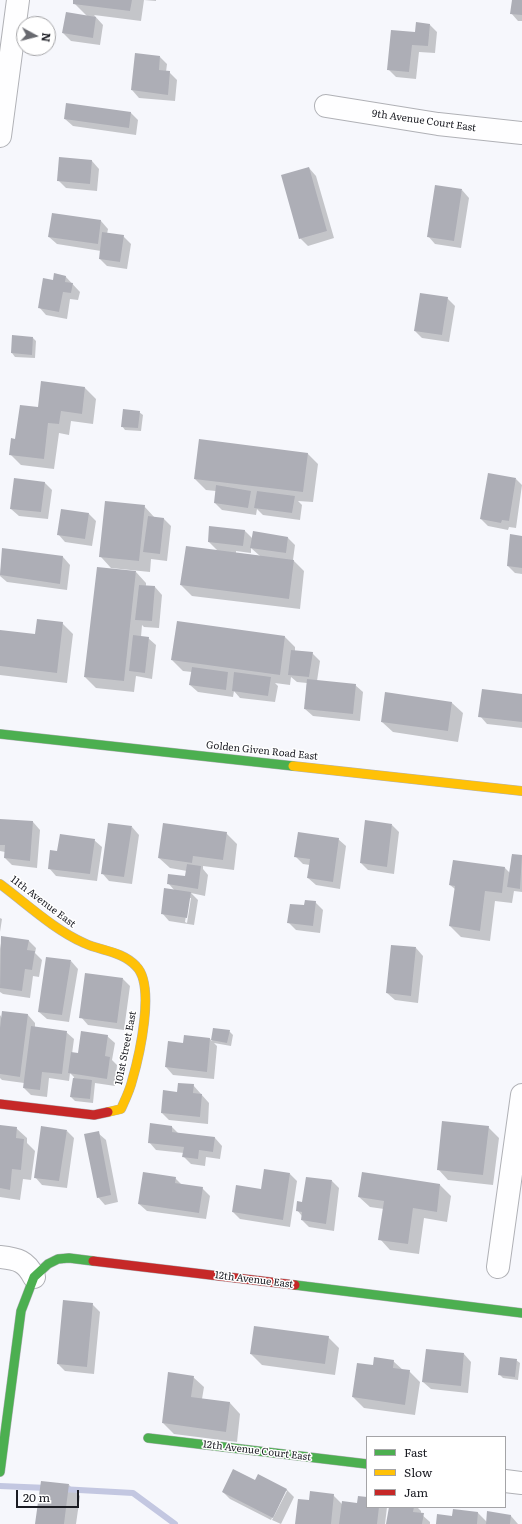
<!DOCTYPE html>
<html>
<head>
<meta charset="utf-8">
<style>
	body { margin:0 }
	#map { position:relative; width:522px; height:1524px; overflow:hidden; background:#f6f7fc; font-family:Literata,serif }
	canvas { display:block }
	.legend { position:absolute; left:366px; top:1436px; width:140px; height:72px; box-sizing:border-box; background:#fff; border:1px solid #a4a4a7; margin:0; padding:5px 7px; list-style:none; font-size:12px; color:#1b1c23 }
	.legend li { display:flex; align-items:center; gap:8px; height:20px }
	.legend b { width:20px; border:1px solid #a4a4a7 }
	.north { position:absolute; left:16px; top:16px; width:40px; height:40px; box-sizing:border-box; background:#fff; border:1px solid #a4a4a7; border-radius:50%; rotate:97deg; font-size:11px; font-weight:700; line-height:16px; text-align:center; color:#1b1c23 }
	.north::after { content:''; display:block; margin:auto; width:14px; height:18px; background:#68696f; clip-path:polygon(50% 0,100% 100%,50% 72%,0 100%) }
	.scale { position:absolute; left:16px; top:1490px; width:63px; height:18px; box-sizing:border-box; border:2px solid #1b1c23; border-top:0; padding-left:5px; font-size:12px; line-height:14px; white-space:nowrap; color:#1b1c23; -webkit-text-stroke:3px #fff; paint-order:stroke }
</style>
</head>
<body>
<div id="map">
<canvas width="522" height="1524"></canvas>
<ul class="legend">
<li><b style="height:5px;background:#4caf50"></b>Fast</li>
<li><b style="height:5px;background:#ffc107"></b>Slow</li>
<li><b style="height:5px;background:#c62828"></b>Jam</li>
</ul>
<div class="north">N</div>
<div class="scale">20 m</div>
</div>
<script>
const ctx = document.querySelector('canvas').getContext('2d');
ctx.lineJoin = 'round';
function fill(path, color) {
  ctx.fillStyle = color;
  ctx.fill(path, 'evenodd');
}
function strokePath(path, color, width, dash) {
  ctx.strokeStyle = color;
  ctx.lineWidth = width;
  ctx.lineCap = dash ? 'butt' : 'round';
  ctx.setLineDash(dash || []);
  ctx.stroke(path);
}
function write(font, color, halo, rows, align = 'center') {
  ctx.font = font + ' Literata,serif';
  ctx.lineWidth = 3;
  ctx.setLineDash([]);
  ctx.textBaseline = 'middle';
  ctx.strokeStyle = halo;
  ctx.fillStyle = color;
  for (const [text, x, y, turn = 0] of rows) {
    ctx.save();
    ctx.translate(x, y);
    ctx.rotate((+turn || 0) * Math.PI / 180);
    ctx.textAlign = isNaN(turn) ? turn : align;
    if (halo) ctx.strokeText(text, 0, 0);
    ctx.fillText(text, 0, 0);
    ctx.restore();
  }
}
fill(new Path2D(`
	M75 0H144L141 21 94 15 103 25 100 45 71 41 63 33 87 16 74 3Z
	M144 0H156V1Z
	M513 0H522V21H518L511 13Z
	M430 25 437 32 435 53 419 52 416 79 396 77 388 69 416 33Z
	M160 57 167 64 166 72H169L177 80 175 101 139 98 132 90Z
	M131 113 138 120 136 135 73 126 65 119Z
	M60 158 92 161 99 169 97 191 66 188 58 180Z
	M309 168 316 176 334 238 308 246 300 238Z
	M462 190 469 198 461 248 435 244 428 236Z
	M101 221 108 229 107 234 123 236 131 244 127 269 107 266 100 259 101 251 57 244 49 237Z
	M65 276 80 292 78 300 70 299 67 319 46 315 39 307 54 281Z
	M447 298 455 306 449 342 422 338 415 331Z
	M33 338 36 341 35 358 15 357 12 353Z
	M85 388 96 399 93 424 71 421 69 435 59 433 54 469 21 465 10 454 16 440 39 408Z
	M139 412 143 415 141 431 125 430 122 426Z
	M307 453 318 464 313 502 298 501 302 505 300 520 263 515 257 509 256 515 222 510 215 503 216 491 206 490 195 479Z
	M516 479 522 485 516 528 509 527 508 530 488 526 481 519Z
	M44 482 52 490 48 519 19 516 11 509Z
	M144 506 155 518 164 519 171 526 167 561 151 559 150 572 111 568 101 557Z
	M89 514 96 521 92 546 65 542 58 534Z
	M210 527 245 531 253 539 288 538 295 545 293 560 304 571 300 609 192 596 181 585 218 551 209 542ZM251 548 260 556 236 553V551L251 553Z
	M522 537V574L515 573 508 566Z
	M3 549 63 557 70 565 67 590 7 582 0 576Z
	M136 572 146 583V586L155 587 162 595 159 628 144 627 142 625 141 637 148 638 156 645 152 679 136 676 134 692 96 688 85 677Z
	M62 623 73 634 67 683 0 675V631L36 635Z
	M284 636 295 647V651L312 653 320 661 317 681 355 685 363 692 360 721 313 716 305 709 307 683 297 682 291 677 290 685 275 683 278 686 275 702 240 698 234 691 233 697 198 692 190 685 192 672 183 671 172 660Z
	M522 695V728L487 724 480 716Z
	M452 703 463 713 458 742 393 732 382 722Z
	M0 820 33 822 40 830 37 868 12 865 5 858V852L0 851Z
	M392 825 399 832 394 874 368 870 361 863Z
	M132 827 139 835 132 884 109 881 102 873Z
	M226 833 237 844 234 870 203 866V869L208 875 205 896 191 893 198 900 194 925 169 921 162 913 175 891 168 883 186 877 187 871 170 868 159 858ZM189 898H191L187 923 185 922Z
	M338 839 346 846 340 889 316 885 308 878 310 865 303 864 295 856Z
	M94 840 102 847 97 881 56 876 49 868Z
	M512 855 522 856V892L514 891 512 903 495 901 490 941 461 937 450 926 455 889 450 885 505 868 510 873Z
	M315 902 323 910 320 933 296 930 288 922 305 907Z
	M0 918 2 919 0 932Z
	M2 937 29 941 36 948 35 953 42 960 39 977 33 976 30 998 3 994 0 992V949Z
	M416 948 423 956 418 1003 395 1000 387 993Z
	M71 961 78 969 69 1022 47 1019 39 1012Z
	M123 979 130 986 124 1030 88 1025 81 1017Z
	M0 1015 2 1018 28 1015 35 1023V1028L66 1032 74 1039 72 1054 79 1055 107 1036 115 1043 112 1060 117 1065 115 1086 95 1083 93 1103 75 1101 71 1097 74 1077 70 1073 69 1081 49 1078 47 1097 31 1095 24 1088V1083L2 1080 0 1078Z
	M214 1029 229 1031 233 1035 231 1046 214 1043 217 1046 214 1079 173 1075 166 1067 169 1042 184 1044 185 1036 210 1039 212 1041Z
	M193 1085 209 1103 208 1124 169 1120 162 1113 178 1093Z
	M0 1126 16 1128 27 1138V1143L35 1151 31 1180 23 1179 20 1200 0 1197Z
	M172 1127 179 1134 215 1138 222 1146 220 1159 206 1157 205 1166 191 1164 183 1156 184 1153 156 1150 149 1142Z
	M488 1127 499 1138 493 1185 448 1180 438 1169Z
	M67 1131 74 1138 67 1188 42 1185 35 1177Z
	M98 1133 106 1140 118 1202 105 1205 98 1197Z
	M290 1174 297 1181 290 1227 240 1219 233 1212 262 1190Z
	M363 1174 440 1185 451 1196 447 1222 424 1218 419 1254 390 1250 380 1239 384 1209 370 1207 359 1197Z
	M175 1178 183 1186 202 1188 210 1196 206 1219 147 1211 139 1204Z
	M332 1181 339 1188 334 1231 309 1227 302 1220V1216L297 1210 303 1203Z
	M92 1304 100 1312 94 1374 65 1371 58 1364Z
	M328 1337 339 1348 335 1375 262 1365 251 1354Z
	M464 1354 471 1362 468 1393 431 1389 423 1382Z
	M516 1360 520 1363 518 1380 503 1378 499 1374Z
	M393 1361 403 1370 409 1371 420 1382 415 1415 364 1408 353 1397 374 1366Z
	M193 1377 204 1387 202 1399 230 1403 240 1414 237 1442 174 1434 163 1423Z
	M259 1476 287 1490 294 1497 281 1524 272 1520 287 1491H285L271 1520 230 1499 223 1492 256 1482Z
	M69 1485 80 1496 76 1524H37Z
	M333 1495 342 1504H358L367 1498V1507H387L385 1524H296L310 1501Z
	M390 1507H417L421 1511V1514L430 1522V1524H387Z
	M454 1510 478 1513 487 1522 488 1512 511 1516 518 1524H437L452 1517Z`), '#0003');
strokePath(new Path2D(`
	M0 1486 48 1488
	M61 1489 133 1493 175 1524`), '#c3c7e1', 6);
fill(new Path2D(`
	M73 0H132L130 11 73 4Z
	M512 0H522V15L510 14Z
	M66 12 96 17 93 38 62 33Z
	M416 22 430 24 428 46 412 45 409 72 387 70 391 30 415 32Z
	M135 53 160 56 159 70 170 71 168 95 131 90Z
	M66 103 131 112 129 128 64 119Z
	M59 157 92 160 90 184 57 181Z
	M309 167 327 231 299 239 281 175Z
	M435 185 462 189 454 241 427 237Z
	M52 213 101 220 98 244 48 237Z
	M102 232 124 235 120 262 99 259Z
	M54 273 66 276 65 282 73 283 71 293 63 292 59 312 38 308 43 278 53 280Z
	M420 293 448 297 442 335 414 331Z
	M12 335 33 337 32 355 11 353Z
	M41 381 85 387 82 414 61 411 59 424 48 423 44 459 9 455 11 438 15 439 20 405 38 407Z
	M123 409 140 411 138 428 121 427Z
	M199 439 308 453 303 492 194 479Z
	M488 473 516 478 509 521 502 520 501 523 480 519Z
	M14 478 45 482 41 512 10 509Z
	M216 485 251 491 248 508 214 503Z
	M257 491 295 496 292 513 254 508Z
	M105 501 145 505 139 561 99 557Z
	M61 509 89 513 85 539 57 535Z
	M148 516 164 518 160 554 143 552Z
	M209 526 245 530 243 546 208 542Z
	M253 531 288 537 286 553 250 548Z
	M510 534 522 536V568L507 566Z
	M186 546 294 560 289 599 180 585Z
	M2 548 63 556 60 584 0 575Z
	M97 567 136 571 124 681 84 677Z
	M139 585 155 586 152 621 135 620Z
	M37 619 63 622 57 673 0 666V630L35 634Z
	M177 621 285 636 280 675 171 660Z
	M133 635 149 637 145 673 129 671Z
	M291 650 313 652 309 677 288 675Z
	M192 667 228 672 226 690 189 685Z
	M234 672 271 677 268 696 232 691Z
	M307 679 356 684 353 714 304 709Z
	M482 689 522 694V722L478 717Z
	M385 692 452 702 448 731 381 722Z
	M0 819 33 821 30 861 4 858 5 845H0Z
	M365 820 392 824 387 867 360 863Z
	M108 823 132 826 124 877 101 874Z
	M163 823 227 832 223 860 193 856 192 863 158 858Z
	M298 832 339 838 333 882 307 878 310 859 294 857Z
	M60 834 95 839 90 874 48 869 50 850 57 851Z
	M512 854 522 855 520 889 507 887Z
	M453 860 505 867 502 893 485 891 480 931 449 926 455 886 449 885Z
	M187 864 201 866 198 889 167 884 168 874 185 876Z
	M164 888 191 892 187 918 161 914Z
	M305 900 316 901 313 926 287 923 290 904 304 905Z
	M1 936 29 940 27 950 35 951 32 970 25 969 22 991 0 988Z
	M391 945 416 947 411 996 386 993Z
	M46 957 71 960 62 1015 38 1012Z
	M85 973 123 978 117 1023 79 1018Z
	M2 1011 28 1014 20 1077 0 1074V1028Z
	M31 1026 67 1031 62 1074 42 1072 40 1090 23 1088Z
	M213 1028 230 1030 227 1043 211 1040Z
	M81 1031 108 1035 105 1056 110 1057 107 1079 68 1073 71 1052 78 1053Z
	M184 1035 210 1038 207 1072 165 1067 168 1041 183 1043Z
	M73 1078 92 1080 90 1099 70 1097Z
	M178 1083 194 1084 193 1093 202 1094 200 1117 161 1113 163 1090 177 1092Z
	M442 1121 489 1126 483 1175 437 1170Z
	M150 1123 172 1126V1132L215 1137 213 1152 199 1150 198 1159 182 1157 184 1147 148 1143Z
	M0 1125 17 1127 16 1138 24 1139 21 1170 12 1169 10 1190 0 1188Z
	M41 1126 67 1130 59 1181 34 1178Z
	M99 1131 111 1195 97 1198 84 1134Z
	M264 1169 290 1173 283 1220 232 1212 236 1185 261 1189Z
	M143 1172 176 1177 175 1183 203 1187 199 1213 138 1204Z
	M362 1172 440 1184 437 1212 413 1208 408 1244 378 1240 384 1201 358 1197Z
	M306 1177 332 1180 326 1224 301 1220 302 1212 296 1211 297 1201 302 1202Z
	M63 1300 93 1303 87 1367 57 1364Z
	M254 1326 329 1336 325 1364 250 1354Z
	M426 1349 464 1353 461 1386 422 1382Z
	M374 1357 394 1360 393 1368 410 1370 405 1405 352 1397 357 1363 373 1365Z
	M500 1357 517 1359 515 1377 498 1375Z
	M168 1372 194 1376 191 1397 230 1402 226 1432 162 1423Z
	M233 1469 255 1480 258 1474 287 1489 273 1518 222 1492Z
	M41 1481 69 1484 64 1524H35Z
	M310 1491 334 1494 331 1524H295L298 1499 309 1500Z
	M358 1496 367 1497V1507H379L377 1524H339L342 1501 357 1503Z
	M389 1507H414L413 1512 424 1513 422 1524H386Z
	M453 1509 478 1512 477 1524H436L437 1514 452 1516Z
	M487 1511 511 1515 510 1524H486Z`), '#adaeb6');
const street = new Path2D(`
	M326 106 438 124 522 133
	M0 136 18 0
	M0 1257C18 1259 26 1261 34 1277
	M498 1267 522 1095
	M505 1481 522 1483`);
const fast = new Path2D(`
	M0 734 293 766
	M295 1285 522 1313
	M148 1438 367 1464
	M0 1472 21 1311 34 1277 48 1264 58 1259 69 1258 93 1261`);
const slow = new Path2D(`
	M293 766 522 791
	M0 884C27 904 53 929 84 943 101 951 122 951 136 966 156 985 139 1057 132 1081 130 1090 125 1100 121 1109L108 1112`);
const jam = new Path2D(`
	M0 1104 94 1115 108 1112
	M93 1261 295 1285`);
strokePath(street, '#b0b1b6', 24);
strokePath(fast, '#b0b1b6', 10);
strokePath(slow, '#b0b1b6', 10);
strokePath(jam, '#b0b1b6', 10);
strokePath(street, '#fefeff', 22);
strokePath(fast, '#4caf50', 9);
strokePath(slow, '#ffc107', 9);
strokePath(jam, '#c62828', 9);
write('10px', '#1b1c23', '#fff', [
	["9th Avenue Court East",424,121,8],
	["Golden Given Road East",262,751,6],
	["11th Avenue East",43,902,37],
	["101st Street East",126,1048,-79],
	["12th Avenue East",254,1280,7],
	["12th Avenue Court East",257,1451,7]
]);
</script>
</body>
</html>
